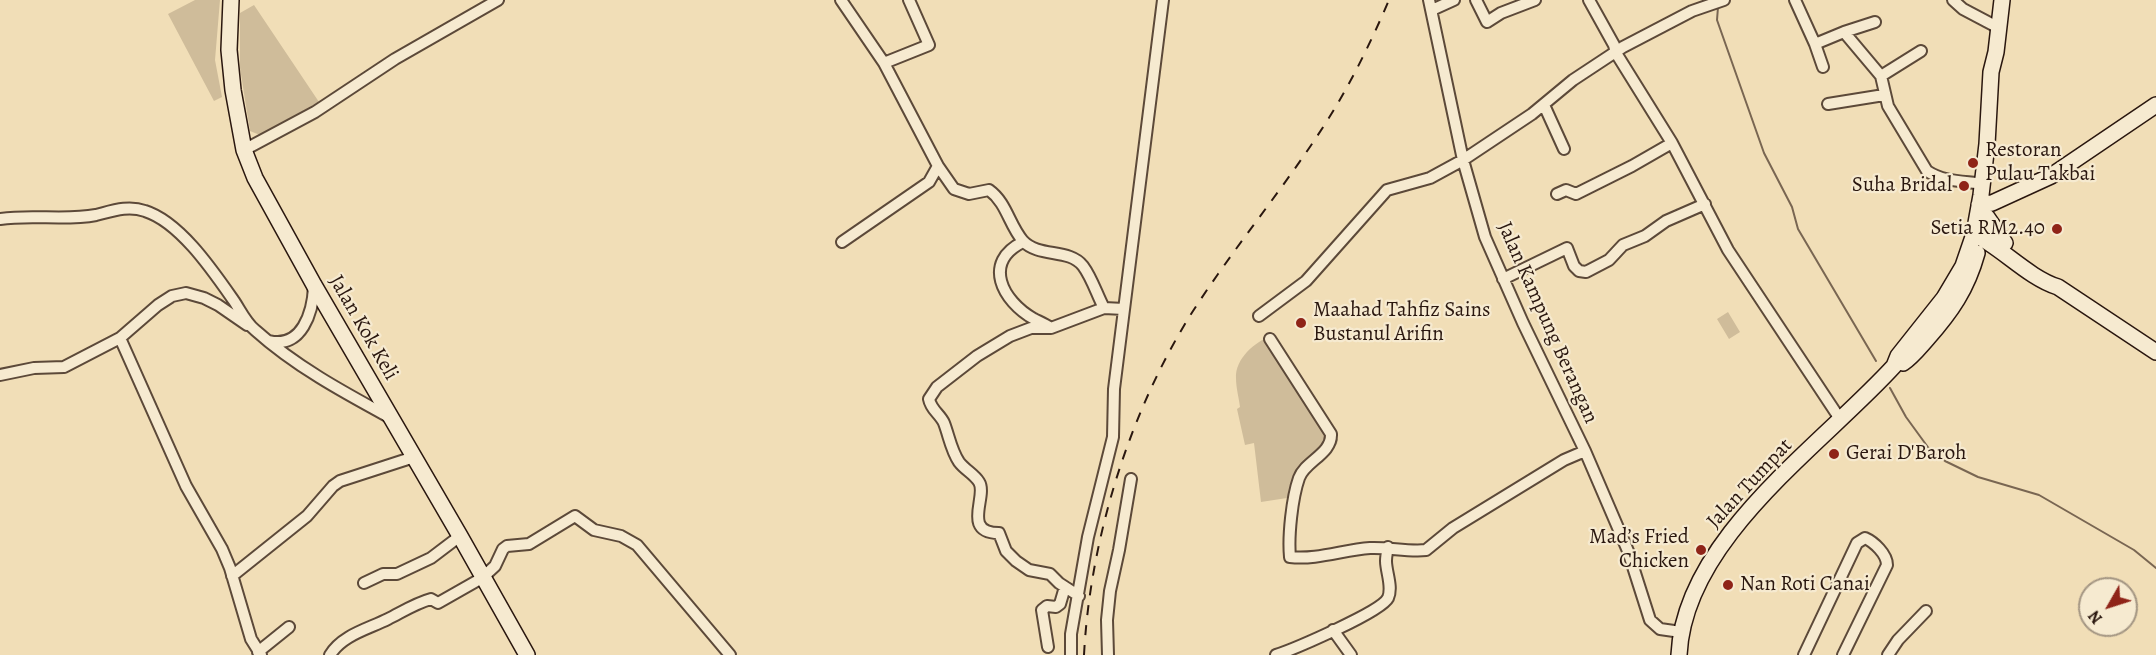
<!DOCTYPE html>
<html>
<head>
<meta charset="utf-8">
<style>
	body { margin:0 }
	#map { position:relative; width:2156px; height:655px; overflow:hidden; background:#f1deb7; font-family:Alegreya,serif }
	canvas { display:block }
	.north { position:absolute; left:2078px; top:577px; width:60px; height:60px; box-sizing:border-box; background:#f6ead0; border:2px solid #a49683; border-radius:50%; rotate:231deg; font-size:16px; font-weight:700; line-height:24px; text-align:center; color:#2a170f }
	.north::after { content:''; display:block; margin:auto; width:21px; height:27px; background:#8f2418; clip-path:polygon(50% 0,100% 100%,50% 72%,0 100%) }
</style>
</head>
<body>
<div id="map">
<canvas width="2156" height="655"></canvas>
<div class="north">N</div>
</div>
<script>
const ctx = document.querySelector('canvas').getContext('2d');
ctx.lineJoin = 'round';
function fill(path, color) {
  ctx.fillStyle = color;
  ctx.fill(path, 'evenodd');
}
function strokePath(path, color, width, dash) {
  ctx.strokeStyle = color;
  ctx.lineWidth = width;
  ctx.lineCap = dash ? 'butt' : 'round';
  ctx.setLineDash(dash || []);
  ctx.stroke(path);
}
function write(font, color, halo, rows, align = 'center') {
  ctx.font = font + ' Alegreya,serif';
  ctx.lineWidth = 4.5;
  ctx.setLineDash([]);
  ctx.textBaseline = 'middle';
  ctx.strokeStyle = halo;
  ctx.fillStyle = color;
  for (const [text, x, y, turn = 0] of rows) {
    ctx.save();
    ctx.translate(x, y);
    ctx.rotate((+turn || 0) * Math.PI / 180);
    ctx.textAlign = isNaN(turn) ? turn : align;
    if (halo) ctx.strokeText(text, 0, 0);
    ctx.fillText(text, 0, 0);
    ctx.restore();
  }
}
fill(new Path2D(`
	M195 0H220L215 60 222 97 214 101 168 14Z
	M254 5 319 102 260 135 250 131 240 68V13Z
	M1728 312 1740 332 1729 339 1717 319Z
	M1272 336 1338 440 1337 444 1302 477 1300 496 1261 502 1254 443 1245 445 1237 409 1240 407C1239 398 1236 388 1236 378 1235 359 1255 341 1272 336Z`), '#cfbc9a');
strokePath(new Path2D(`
	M1718 7 1717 20 1764 153 1792 207 1798 229 1876 361
	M1890 388 1906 417 1930 450 1945 461 1978 477 2039 495 2134 550 2156 568`), '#796652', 2);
const street = new Path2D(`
	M841 0 884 63 938 166 954 189 969 194 989 190C1007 203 1009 225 1023 241 1039 258 1069 248 1083 266 1092 278 1097 295 1104 308
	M1429 0 1463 160 1485 237 1523 323 1585 451 1628 551 1650 620 1660 629 1681 632
	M1476 0 1487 22 1501 13 1535 0
	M1589 0 1614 45 1616 53 1672 143 1728 250 1840 419
	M1795 0 1815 44 1823 67
	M1953 0 1963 9 1999 28
	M1432 10 1454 0
	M1844 32 1875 22
	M1815 44 1844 32 1881 76 1888 106 1927 171C1942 181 1959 181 1977 183
	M884 63 929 45 909 0
	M1881 76 1921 51
	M1828 104 1884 95
	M1544 105 1564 149
	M244 150 315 112 395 59 498 0
	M1557 194 1566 190 1576 194 1632 166 1672 143
	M0 219C32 214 64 221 96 215 112 211 128 205 145 211 180 222 213 271 234 301 240 310 246 323 255 330 295 366 343 392 389 417
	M842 242 929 182 938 166
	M1023 242C982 262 1002 301 1034 319 1040 322 1045 324 1051 328
	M1503 279 1567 248 1574 266 1579 271 1586 272 1609 260 1623 245 1645 236 1666 221 1705 204
	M1259 316 1306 281 1387 190 1430 178 1463 160 1532 114 1573 80 1623 47 1692 11 1724 0
	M120 338 186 486 222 549 230 568 251 639 261 655
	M1270 339 1331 434C1332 454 1305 461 1299 478 1292 498 1288 536 1290 557 1317 560 1343 550 1370 548 1388 547 1408 552 1426 550L1453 528 1564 460 1585 451
	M269 341C302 349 313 312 314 286
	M0 375 34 368 64 367 120 338 158 305 172 296 186 293 204 298 218 305 247 325
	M232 576 307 516 333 486 340 481 414 457
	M364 583 383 574H397L431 558 460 536
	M1079 596 1059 583 1050 574 1029 570 1016 561 1006 551 999 533C961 533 988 496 979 482 974 474 965 470 959 462 951 450 949 436 944 423 940 414 931 410 929 399L937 387 977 356 1010 336 1031 328H1051L1104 308 1124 309
	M1333 630 1351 655
	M1048 647 1042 610 1047 606 1056 607 1060 604 1065 587
	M258 652 289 627
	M330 655C342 635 368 629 388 619 402 612 416 603 431 599L438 603 482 578 495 566 503 549 507 546 529 544 575 516 594 530 621 536 637 545 730 655
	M1071 655V634L1088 537 1113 437 1114 389 1163 0
	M1108 655 1107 620 1110 591 1119 550 1131 479
	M1276 655C1294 649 1381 612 1388 598 1393 587 1386 572 1386 561 1386 556 1387 552 1388 547
	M1804 655 1857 543 1865 538C1874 542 1887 554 1887 565L1843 655
	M1888 655 1898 640 1926 611`);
const secondary = new Path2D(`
	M231 0 229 50 233 90 244 150 255 178 314 285 460 536 527 655
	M1979 205 1992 203 2051 176 2156 105
	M1987 217 2005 243
	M1974 234C2002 248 2029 278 2058 287L2156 352
	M1903 363C1912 357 1919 348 1927 339 1951 312 1967 289 1977 253
	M1679 655C1684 539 1821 446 1894 366L1898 356 1944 298 1963 266 1974 234 1981 195 1987 144 1991 72 1996 52 2002 0`);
strokePath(street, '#5c4939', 14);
strokePath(secondary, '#2a170f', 18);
strokePath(street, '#f6ead0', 10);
strokePath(secondary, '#f6ead0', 15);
strokePath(new Path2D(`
	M1084 655C1090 538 1130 410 1193 311 1235 246 1285 187 1327 121 1351 83 1371 42 1389 0`), '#2a170f', 2, [10, 10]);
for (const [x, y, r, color] of [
	[1973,163,6,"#8f2418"],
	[1964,186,6,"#8f2418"],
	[2057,229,6,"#8f2418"],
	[1301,323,6,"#8f2418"],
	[1834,454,6,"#8f2418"],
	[1701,550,6,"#8f2418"],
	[1728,585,6,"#8f2418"]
]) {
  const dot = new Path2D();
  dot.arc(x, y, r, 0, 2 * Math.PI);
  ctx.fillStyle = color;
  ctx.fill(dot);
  strokePath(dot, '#f6ead0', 2);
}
write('21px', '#2a170f', '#f6ead0', [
	["Restoran",1985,151],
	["Pulau Takbai",1985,175],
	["Suha Bridal",1952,186,"right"],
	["Setia RM2.40",2045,229,"right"],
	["Maahad Tahfiz Sains",1313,311],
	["Bustanul Arifin",1313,335],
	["Gerai D'Baroh",1846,454],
	["Mad’s Fried",1689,538,"right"],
	["Chicken",1689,562,"right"],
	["Nan Roti Canai",1740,585]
], 'left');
write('21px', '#2a170f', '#f6ead0', [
	["Jalan Kampung Berangan",1547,323,66],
	["Jalan Kok Keli",363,328,60],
	["Jalan Tumpat",1750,484,-47]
]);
</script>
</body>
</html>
